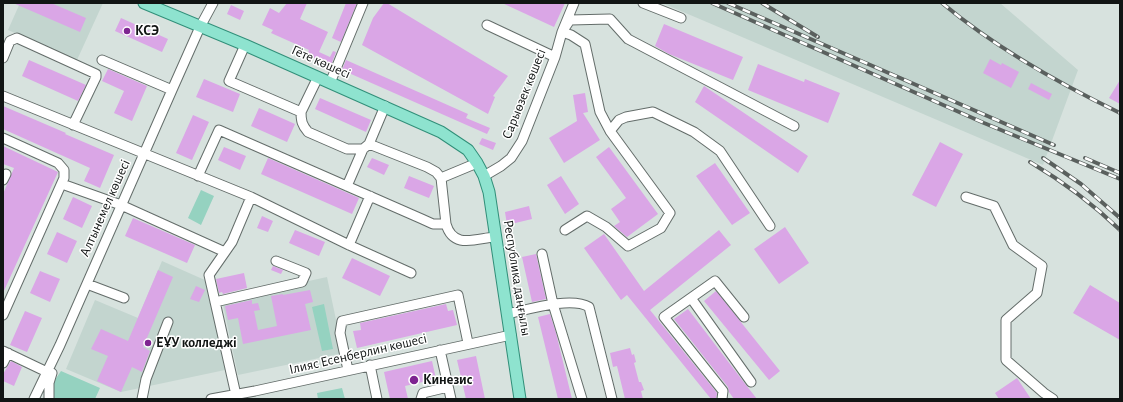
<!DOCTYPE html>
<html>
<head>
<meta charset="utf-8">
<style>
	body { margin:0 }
	#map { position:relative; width:1123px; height:402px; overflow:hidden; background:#d7e2de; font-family:"Alegreya Sans",sans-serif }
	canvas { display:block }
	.frame { position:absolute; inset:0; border:4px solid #111514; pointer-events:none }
</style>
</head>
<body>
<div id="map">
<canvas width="1123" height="402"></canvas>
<div class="frame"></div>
</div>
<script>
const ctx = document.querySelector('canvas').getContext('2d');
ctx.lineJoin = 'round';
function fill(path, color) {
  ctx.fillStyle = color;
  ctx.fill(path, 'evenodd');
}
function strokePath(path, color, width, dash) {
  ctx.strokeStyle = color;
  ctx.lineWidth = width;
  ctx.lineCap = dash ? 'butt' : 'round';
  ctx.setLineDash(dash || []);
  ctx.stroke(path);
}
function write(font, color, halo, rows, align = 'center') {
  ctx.font = font + ' "Alegreya Sans",sans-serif';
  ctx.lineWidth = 3;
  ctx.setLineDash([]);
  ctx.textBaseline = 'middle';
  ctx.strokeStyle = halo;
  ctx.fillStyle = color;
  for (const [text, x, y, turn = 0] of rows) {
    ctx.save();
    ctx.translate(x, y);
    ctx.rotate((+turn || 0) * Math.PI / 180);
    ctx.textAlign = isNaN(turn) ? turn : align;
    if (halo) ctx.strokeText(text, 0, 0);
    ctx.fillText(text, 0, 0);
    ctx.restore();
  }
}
fill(new Path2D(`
	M20 3H103L77 60 8 30Z
	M662 3H1000L1078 70 1043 165Z
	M162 261 207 281 225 370 121 392 66 369 95 300 138 318Z
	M327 277 343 353 238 375 222 300Z`), '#c3d5cf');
fill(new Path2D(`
	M201 190 214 196 201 225 188 218Z
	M324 304 333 349 322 351 312 307Z
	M61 371 100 388 95 399H53L50 387Z
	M342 388 345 399H318L317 393Z`), '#95d2c0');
fill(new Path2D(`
	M13 3H51L86 18 80 32Z
	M287 3H307L300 19 328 32 319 52 330 57 333 51 336 52 331 65 307 55 309 50 271 33 273 30 262 25 270 8 279 13Z
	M346 3H357L341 42 332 38Z
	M384 3H387L508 76 493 96 495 97 488 114 362 45 373 18Z
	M502 3H565L554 27Z
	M231 5 244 11 240 20 227 14Z
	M121 18 168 39 162 52 115 31Z
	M664 24 743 57 733 80 669 54 655 46Z
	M990 59 1001 65 1002 63 1019 72 1011 88 983 73Z
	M29 60 86 85 78 101 22 76Z
	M346 60 468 114 466 118 490 128 487 134 342 70Z
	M758 64 804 82 805 79 840 93 828 123 748 90Z
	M108 69 147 86 132 121 114 113 124 91 102 81Z
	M204 79 240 94 233 112 196 97Z
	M1120 80V104L1109 98Z
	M1031 83 1052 94 1049 100 1028 89Z
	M704 86 808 156 798 173 695 102Z
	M585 93 588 112 583 113 600 140 564 163 549 138 577 121 573 95Z
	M320 98 371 120 366 132 315 109Z
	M3 106 66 133 65 134 114 155 100 188 84 181 90 168 3 129Z
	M259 108 295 124 287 142 251 126Z
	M193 115 209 122 192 160 176 153Z
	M482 138 496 143 493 150 479 144Z
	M940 142 963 154 936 207 912 195Z
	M3 146 58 172 3 293V194L14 168 3 164Z
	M224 147 246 156 240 170 218 160Z
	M609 147 658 214 627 237 614 226 620 222 611 209 626 198 596 157Z
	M268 158 359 198 352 214 261 174Z
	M372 158 389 165 384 175 367 167Z
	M715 163 750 213 732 225 696 176Z
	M409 176 434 186 429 198 404 188Z
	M561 176 579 204 565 214 547 185Z
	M73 197 92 206 82 228 63 219Z
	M529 206 532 219 507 225 505 212Z
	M262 216 273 221 268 232 257 228Z
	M133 218 195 245 187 263 125 236Z
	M785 227 809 263 779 284 754 249Z
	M295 230 325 242 319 256 289 243Z
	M719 230 731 245 650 310 717 393 716 399H711L627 295 621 300 584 248 604 234 644 291Z
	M57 232 77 241 67 263 47 254Z
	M536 254 546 299 532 302 522 257Z
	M352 258 390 276 380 296 342 278Z
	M273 266 283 270 281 274 271 270Z
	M158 270 173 277 143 347 150 351 142 372 132 367 121 392 97 381 108 356 91 349 101 329 128 341Z
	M40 271 60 279 50 302 30 293Z
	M244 273 247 288 223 294 222 292 219 293 216 279Z
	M1090 285 1120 303V340L1073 313Z
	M196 286 205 290 199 302 190 299Z
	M310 290 313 302 305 304 311 330 243 344 238 318 228 320 225 306 252 300V304L258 303 260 310 254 311 258 330 277 326 271 296 283 294V295Z
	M716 291 780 371 769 380 704 301Z
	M446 304 448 311 453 310 457 325 357 348 353 331 361 330 360 323Z
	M688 309 746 385 757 399H734L729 392 728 387 674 319Z
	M25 311 42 318 27 352 10 345Z
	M550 314 556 333 572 399H558L538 317Z
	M630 348 632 355 634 354 636 362 634 363 639 382H641L644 390 641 391 643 399H625L617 366 613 367 610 353Z
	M476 356 485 399H466L457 360Z
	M11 361 22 367 14 386 3 381V374Z
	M432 361 436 379 405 386 408 399H390L384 372Z
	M1017 378 1031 399H999L995 393Z`), '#daa6e6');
const minor = new Path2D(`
	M643 3 681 18
	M487 25 555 57
	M562 32 571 35 585 44 600 112 610 131 670 213 661 228 628 246 606 227 587 216 565 230
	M562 32 570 20 610 19 628 39 794 126
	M245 45 229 81 301 112C301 121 302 125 308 132L347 149H363L369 144 427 167 436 172 441 178 477 163
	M3 58 10 41 17 38 96 74V77L73 125
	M102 60 172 90
	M330 83 363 3
	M3 96 251 197 349 245 411 273
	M301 112 318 77
	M610 131 619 120 626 117 653 112 694 132 720 151 770 226
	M3 138 58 163 64 170V178L3 315
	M369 144 385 106
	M198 176 219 130 422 219 433 224H446C453 249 475 239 494 237
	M484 176 501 166 511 158 522 141 555 57 562 32 574 3
	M441 178 446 224
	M3 180 6 174
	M62 184 121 205 225 252
	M347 186 363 149
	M966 197 994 206 1013 245 1042 266 1037 293 1006 320V360L1044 393 1053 399
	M349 245 370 196
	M542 254 553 304 582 399
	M87 284 124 298
	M691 298 751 382
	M215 302 302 282 306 273 276 261
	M507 314C527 310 571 296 589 307L612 399
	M440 350 451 399
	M3 351 47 372
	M3 363 8 353
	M370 365 377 399
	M348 370 340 333 342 321 458 295 468 343
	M236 395 209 275 232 242 251 197
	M34 399 60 345 172 90 200 27 213 3
	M49 399V383L52 373
	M142 399 146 379 168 322
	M211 399 255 391 511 335
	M421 399 423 393 448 387
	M722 399 723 391 664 317 715 281 744 317`);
const major = new Path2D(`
	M144 3 245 45 441 132 468 150 477 163 484 176 489 192 520 399`);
strokePath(minor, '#646d6a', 11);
strokePath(major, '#318f79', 13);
strokePath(minor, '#fff', 9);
strokePath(major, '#8ee3cf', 11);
const rail = new Path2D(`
	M712 3 984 123 1120 179
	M728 3 1054 145
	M762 3 818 37
	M942 3C996 48 1058 83 1120 113
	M1043 158 1081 184 1120 218
	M1085 158 1120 173
	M1030 162C1062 181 1093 204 1120 230`);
strokePath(rail, '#5a605e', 4);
strokePath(rail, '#fff', 2.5, [8]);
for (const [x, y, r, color] of [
	[127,31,4,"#7e2491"],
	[148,343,4,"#7e2491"],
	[414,380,5,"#7e2491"]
]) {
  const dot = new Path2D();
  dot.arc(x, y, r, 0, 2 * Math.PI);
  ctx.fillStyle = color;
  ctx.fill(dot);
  strokePath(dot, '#fff', 1.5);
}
write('bold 14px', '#111514', '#fff', [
	["КСЭ",135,31],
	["ЕҰУ колледжі",156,343],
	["Кинезис",423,380]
], 'left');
write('14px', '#111514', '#fff', [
	["Гёте көшесі",321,62,24],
	["Сарыөзек көшесі",524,94,-68],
	["Алтынемел көшесі",105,208,-66],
	["Республика даңғылы",517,278,81],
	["Ілияс Есенберлин көшесі",358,354,-13]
]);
</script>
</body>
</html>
